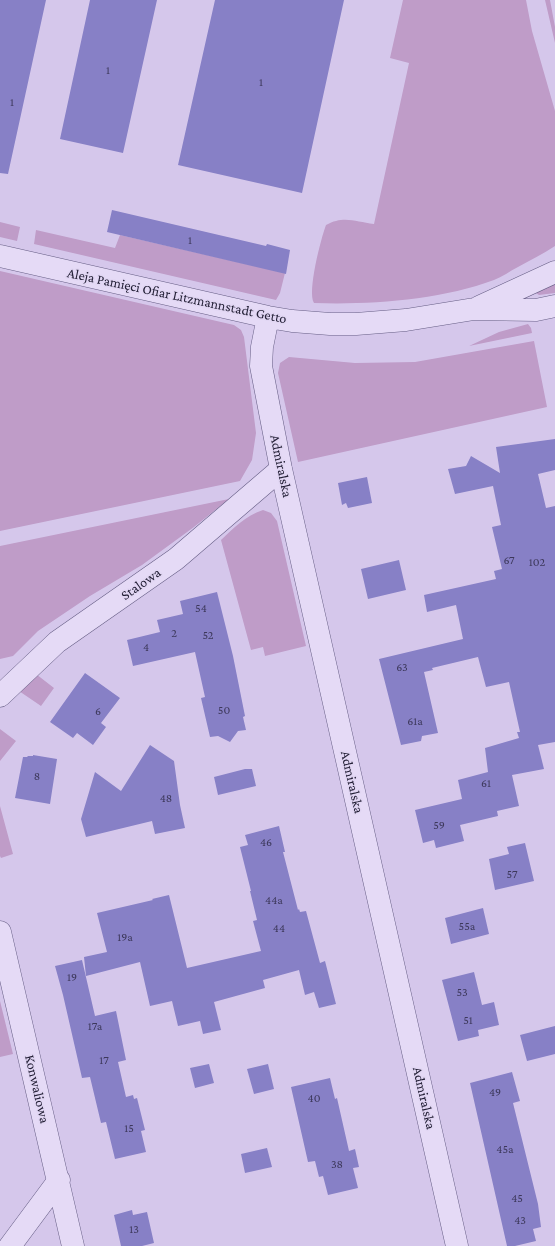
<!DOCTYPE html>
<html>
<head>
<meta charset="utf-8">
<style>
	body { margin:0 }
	canvas { display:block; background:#d5c7eb }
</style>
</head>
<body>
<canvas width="555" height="1246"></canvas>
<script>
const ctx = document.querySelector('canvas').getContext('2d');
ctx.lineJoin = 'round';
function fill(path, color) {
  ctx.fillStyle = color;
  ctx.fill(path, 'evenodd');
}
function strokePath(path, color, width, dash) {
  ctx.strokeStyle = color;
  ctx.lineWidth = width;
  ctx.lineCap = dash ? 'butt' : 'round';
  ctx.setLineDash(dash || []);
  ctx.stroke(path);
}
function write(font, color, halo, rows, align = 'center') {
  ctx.font = font + ' "Crimson Pro",serif';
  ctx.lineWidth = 3;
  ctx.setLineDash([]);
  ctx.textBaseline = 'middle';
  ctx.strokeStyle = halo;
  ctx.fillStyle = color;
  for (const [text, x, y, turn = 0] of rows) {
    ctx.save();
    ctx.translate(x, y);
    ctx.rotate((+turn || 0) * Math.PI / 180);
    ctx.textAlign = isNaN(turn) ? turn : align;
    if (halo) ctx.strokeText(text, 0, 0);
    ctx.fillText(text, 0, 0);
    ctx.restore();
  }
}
fill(new Path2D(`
	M403 0H526L532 31 555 111V246C543 254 530 260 518 267 510 271 502 277 494 280 441 300 370 305 314 303 307 292 321 238 326 225 344 215 356 222 374 224L409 63 390 58Z
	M545 0H550L555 27V43Z
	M0 222 20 227 17 241 0 237Z
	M36 230 115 248 120 235 285 273 280 293 276 300 34 244Z
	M0 271 234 325 241 330 244 337 256 433 252 460 240 481 0 531Z
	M555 280V293L539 295 536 293V289Z
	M528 324 531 328 532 333 469 346 499 332Z
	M534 341 547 407 298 462 278 373 280 363 289 357 355 363 415 362Z
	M229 499 194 527 142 565 90 596 38 631 13 656 0 659V546Z
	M263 510 271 513 277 521 306 646 265 656 263 647 251 650 221 540C234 528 245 516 263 510Z
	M36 674 54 688 41 706 19 691Z
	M0 729 16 741 0 761Z
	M0 806 13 854 1 858 0 856Z
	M0 1001 13 1054 0 1057Z`), '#bf9cc8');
fill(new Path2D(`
	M0 0H46L8 174 0 173Z
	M90 0H157L123 153 60 139Z
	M215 0H344L302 193 178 165Z
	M112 210 266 246 267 244 290 250 286 274 107 232Z
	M555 439V470L538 474 546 508 555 506V742L538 745 544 769 512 775 519 806 497 811 498 816 460 825 464 841 436 848 434 840 423 843 415 810 462 799 458 780 488 772 485 748 519 738 517 732H520L509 682 486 687 478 657 432 668 433 670 424 672 438 733 422 736 421 741 401 745 379 659 463 639 456 605 427 612 424 595 496 579 494 571 502 569 492 527 501 525 493 486 455 494 448 469 466 466 471 456 500 473 496 447Z
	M367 477 372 503 348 508 346 503 342 505 338 483Z
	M399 560 406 590 368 599 361 569Z
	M217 592 233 656 245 716 243 717 246 730 238 731 230 742 218 736 210 737 201 698 205 697 195 652 133 666 127 640 160 632 157 620 183 614 180 601Z
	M85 673 120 698 101 723 106 727 93 745 77 733 73 738 50 722Z
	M150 745 174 761 180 805 185 828 155 834 152 821 86 837 81 819 95 772 121 791Z
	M33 755 57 759 50 804 15 798 23 757H27L28 756H33Z
	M245 769H252L256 786 218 795 214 777Z
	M279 826 285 852H283L298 910 299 909 300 912 306 911 320 963 325 961 336 1004 319 1008 314 992 305 995 299 970 263 980 265 988 214 1002 221 1030 203 1034 200 1021 178 1026 172 1001 150 1006 140 962 86 976 84 957 107 952 97 913 153 900 152 899 169 895 187 968 261 951 253 921 257 920 250 891H251L240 847 248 845 245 835Z
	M525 843 534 881 495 890 489 859 509 854 507 847Z
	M483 908 489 934 451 944 445 918Z
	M82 960 95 1016 116 1011 126 1060 118 1062 126 1097 133 1095 134 1099 137 1098 145 1130 141 1131 146 1152 115 1159 106 1122 101 1123 90 1077 82 1078 63 995 55 966Z
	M474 972 482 1005 494 1002 499 1025 478 1030 479 1036 458 1041 442 980Z
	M555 1026V1054L527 1061 520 1035Z
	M209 1064 214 1083 195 1088 190 1068Z
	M268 1064 274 1089 254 1094 247 1069Z
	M512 1072 520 1101 513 1103 538 1204 541 1227 533 1229 536 1241 515 1246H507L470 1083Z
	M330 1078 335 1099 337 1098 349 1151 355 1149 359 1167 353 1168 358 1188 328 1195 323 1176 319 1177 315 1161 308 1162 291 1087Z
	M267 1148 272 1167 245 1173 241 1154Z
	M132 1210 133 1215 147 1212 154 1243 142 1246H121L114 1215Z`), '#8780c6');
const minor = new Path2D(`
	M0 256 268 317 292 321 330 324H356L406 320 474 309 536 310 555 306
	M479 307 555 272
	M268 317 262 347 261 366 281 469 457 1246
	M0 696 57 642 176 559 281 469
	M0 932 73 1246
	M10 1246 59 1180`);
strokePath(minor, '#665e85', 23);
strokePath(minor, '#e5daf6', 22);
write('12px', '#3d385b', null, [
	["1",108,70],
	["1",261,82],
	["1",12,102],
	["1",190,240],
	["67",509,560],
	["102",537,562],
	["54",201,608],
	["2",174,633],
	["52",208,635],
	["4",146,647],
	["63",402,667],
	["50",224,710],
	["6",98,711],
	["61a",415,721],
	["8",37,776],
	["61",486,783],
	["48",166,798],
	["59",439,825],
	["46",266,842],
	["57",512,874],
	["44a",274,900],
	["55a",467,926],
	["44",279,928],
	["19a",125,937],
	["19",72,977],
	["53",462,992],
	["51",468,1020],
	["17a",95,1026],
	["17",104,1060],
	["49",495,1092],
	["40",314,1098],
	["15",129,1128],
	["45a",505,1149],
	["38",337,1164],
	["45",517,1198],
	["43",520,1220],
	["13",134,1229]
]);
write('14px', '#242037', '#e1d6f3', [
	["Aleja Pamięci Ofiar Litzmannstadt Getto",177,296,12],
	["Admiralska",281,466,78],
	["Stalowa",141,584,-35],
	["Admiralska",352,782,77],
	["Konwaliowa",37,1089,77],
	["Admiralska",424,1098,77]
]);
</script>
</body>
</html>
